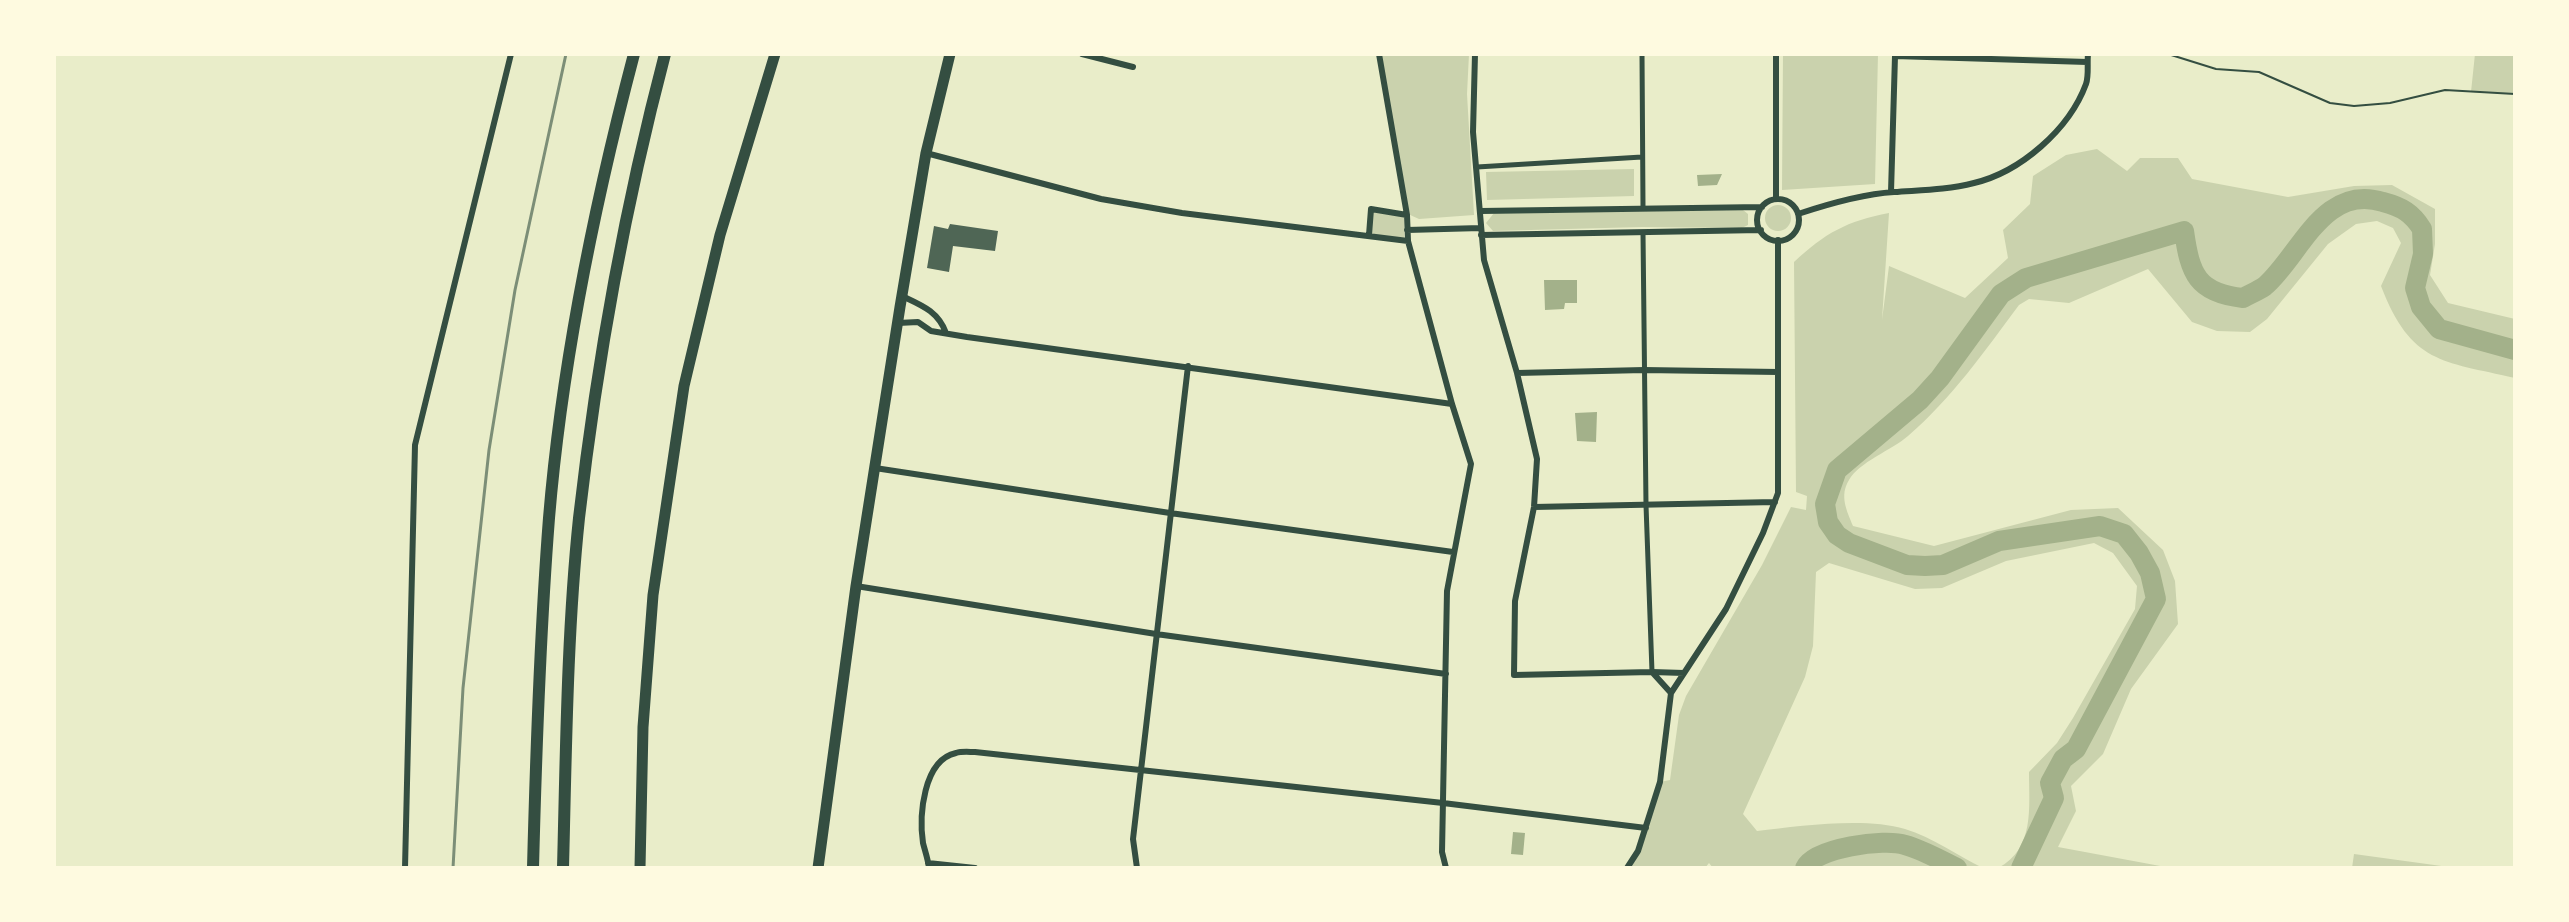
<!DOCTYPE html>
<html>
<head>
<meta charset="utf-8">
<style>
	body { margin:0 }
	#map { position:relative; width:2569px; height:922px; overflow:hidden; background:#e9edc9; font-family:Lato,sans-serif }
	canvas { display:block }
	.frame { position:absolute; inset:0; border:56px solid #fefae0; pointer-events:none }
</style>
</head>
<body>
<div id="map">
<canvas width="2569" height="922"></canvas>
<div class="frame"></div>
</div>
<script>
const ctx = document.querySelector('canvas').getContext('2d');
ctx.lineJoin = 'round';
function fill(path, color) {
  ctx.fillStyle = color;
  ctx.fill(path, 'evenodd');
}
function strokePath(path, color, width, dash) {
  ctx.strokeStyle = color;
  ctx.lineWidth = width;
  ctx.lineCap = dash ? 'butt' : 'round';
  ctx.setLineDash(dash || []);
  ctx.stroke(path);
}
fill(new Path2D(`
	M1379 54H1469L1467 94 1474 215 1419 219 1408 214Z
	M1783 54H1878L1875 184 1782 190Z
	M2475 54H2515V94L2471 92Z
	M2097 149 2127 171 2140 158H2178L2192 179 2288 197 2354 186 2392 185 2435 209V244L2430 275 2448 303 2515 319V378C2442 361 2411 364 2381 286L2401 243 2393 228 2377 221 2356 224 2328 244 2267 319 2250 332 2217 331 2192 322 2148 269 2069 303 2029 299 2019 305C1984 352 1952 398 1908 436 1892 450 1859 462 1849 480 1839 496 1847 511 1853 526L1934 546 2071 510 2118 508 2163 550 2175 581 2178 624 2131 689 2103 754 2071 786 2076 811 2058 847 2171 868H1998C2035 849 2029 807 2029 772L2057 743 2073 718 2135 609 2137 586 2113 553 2094 543 2006 561 1942 588 1915 589 1829 563 1816 572 1813 646 1805 677 1743 814 1757 831C1799 826 1865 817 1905 829 1932 837 1958 856 1983 868H1713L1709 863 1705 868H1627L1638 851 1660 782 1670 780 1679 715 1686 696 1762 565 1791 507 1806 510 1807 496 1796 492 1794 262C1825 233 1847 221 1889 213L1882 320 1889 266 1965 298 2008 258 2003 230 2030 204 2033 176 2066 155Z
	M1634 169V196L1487 200 1486 172Z
	M1765 218a13 13 0 1 1 26 0a13 13 0 1 1-26 0Z
	M1372 210 1404 217V238L1369 235Z
	M1743 210 1748 214V225L1742 228 1642 227 1493 231 1486 223 1494 213Z
	M2354 854 2456 868H2352Z`), '#cad2ad');
fill(new Path2D(`
	M1722 174 1717 185 1698 186 1697 175Z
	M1544 280H1577V303H1565L1564 309 1545 310Z
	M1597 412 1596 442 1577 441 1575 413Z
	M1513 832 1525 833 1523 855 1511 854Z`), '#a3b18a');
strokePath(new Path2D(`
	M1805 868C1814 848 1885 838 1905 845 1923 850 1940 860 1957 868
	M2021 868 2054 798 2050 783 2063 759 2076 749 2156 599 2150 573 2139 553 2124 534 2100 526 1999 541 1943 565 1925 566 1907 565 1849 543 1837 535 1828 522 1825 504 1837 470 1920 400 1940 378 2001 294 2026 278 2184 231C2190 274 2197 293 2243 298 2250 294 2258 291 2265 286 2300 256 2323 183 2383 202 2402 207 2412 213 2422 229L2423 254 2415 288 2421 307 2439 329 2515 350`), '#a3b18a', 20);
fill(new Path2D(`
	M950 224 998 231 995 251 953 246 949 272 927 268 934 226 948 229Z`), '#4f6655');
strokePath(new Path2D(`
	M2168 54 2216 69 2259 72 2330 103 2354 106 2390 103 2445 90 2515 94`), '#344e41', 2);
strokePath(new Path2D(`
	M1642 54 1643 207
	M1477 167 1642 157
	M1643 233 1646 505 1652 672`), '#344e41', 5);
strokePath(new Path2D(`
	M1082 54 1133 67
	M1379 54 1407 215 1408 241 1452 404 1471 464 1447 591 1442 852 1446 868
	M1475 54 1473 132 1484 260 1517 373 1537 459 1534 507 1515 601 1514 675 1652 672 1671 693
	M1895 56 2087 62
	M926 153 1101 199 1182 213 1408 241
	M1891 192 1895 56
	M1776 199V54
	M1757 220a21 21 0 1 1 42 0a21 21 0 1 1-42 0Z
	M1481 211 1762 207
	M1798 214C1828 204 1863 194 1894 192 1921 190 1947 190 1974 183 2020 172 2069 130 2086 84 2089 76 2087 64 2088 54
	M1407 230 1481 228
	M1369 235 1371 209 1407 215
	M1481 235 1761 230
	M902 296C921 305 938 311 946 333
	M898 323 918 322 931 331 967 337 1452 404
	M1517 373 1644 370 1778 372
	M875 468 1170 513 1453 552
	M1534 507 1775 502
	M856 586 1156 634 1446 674
	M1652 672 1684 673
	M928 863 975 868
	M405 868 415 445 511 54
	M929 868C928 859 925 851 923 843 919 816 923 760 956 753 962 751 969 752 975 752L1443 803 1646 828
	M1137 868 1133 839 1188 366
	M1627 868 1638 851 1660 782 1671 693 1726 609 1763 533 1778 493V240`), '#344e41', 6);
strokePath(new Path2D(`
	M640 868 643 727 653 595 684 386 720 235 775 54
	M818 868 856 586 900 307 926 153 950 54`), '#344e41', 11);
strokePath(new Path2D(`
	M533 868C536 751 540 634 549 518 562 361 594 206 634 54
	M563 868C566 752 567 633 579 518 597 361 625 206 665 54`), '#344e41', 12);
strokePath(new Path2D(`
	M453 868 463 688 489 450 515 290 566 54`), '#7c8e77', 3);
</script>
</body>
</html>
